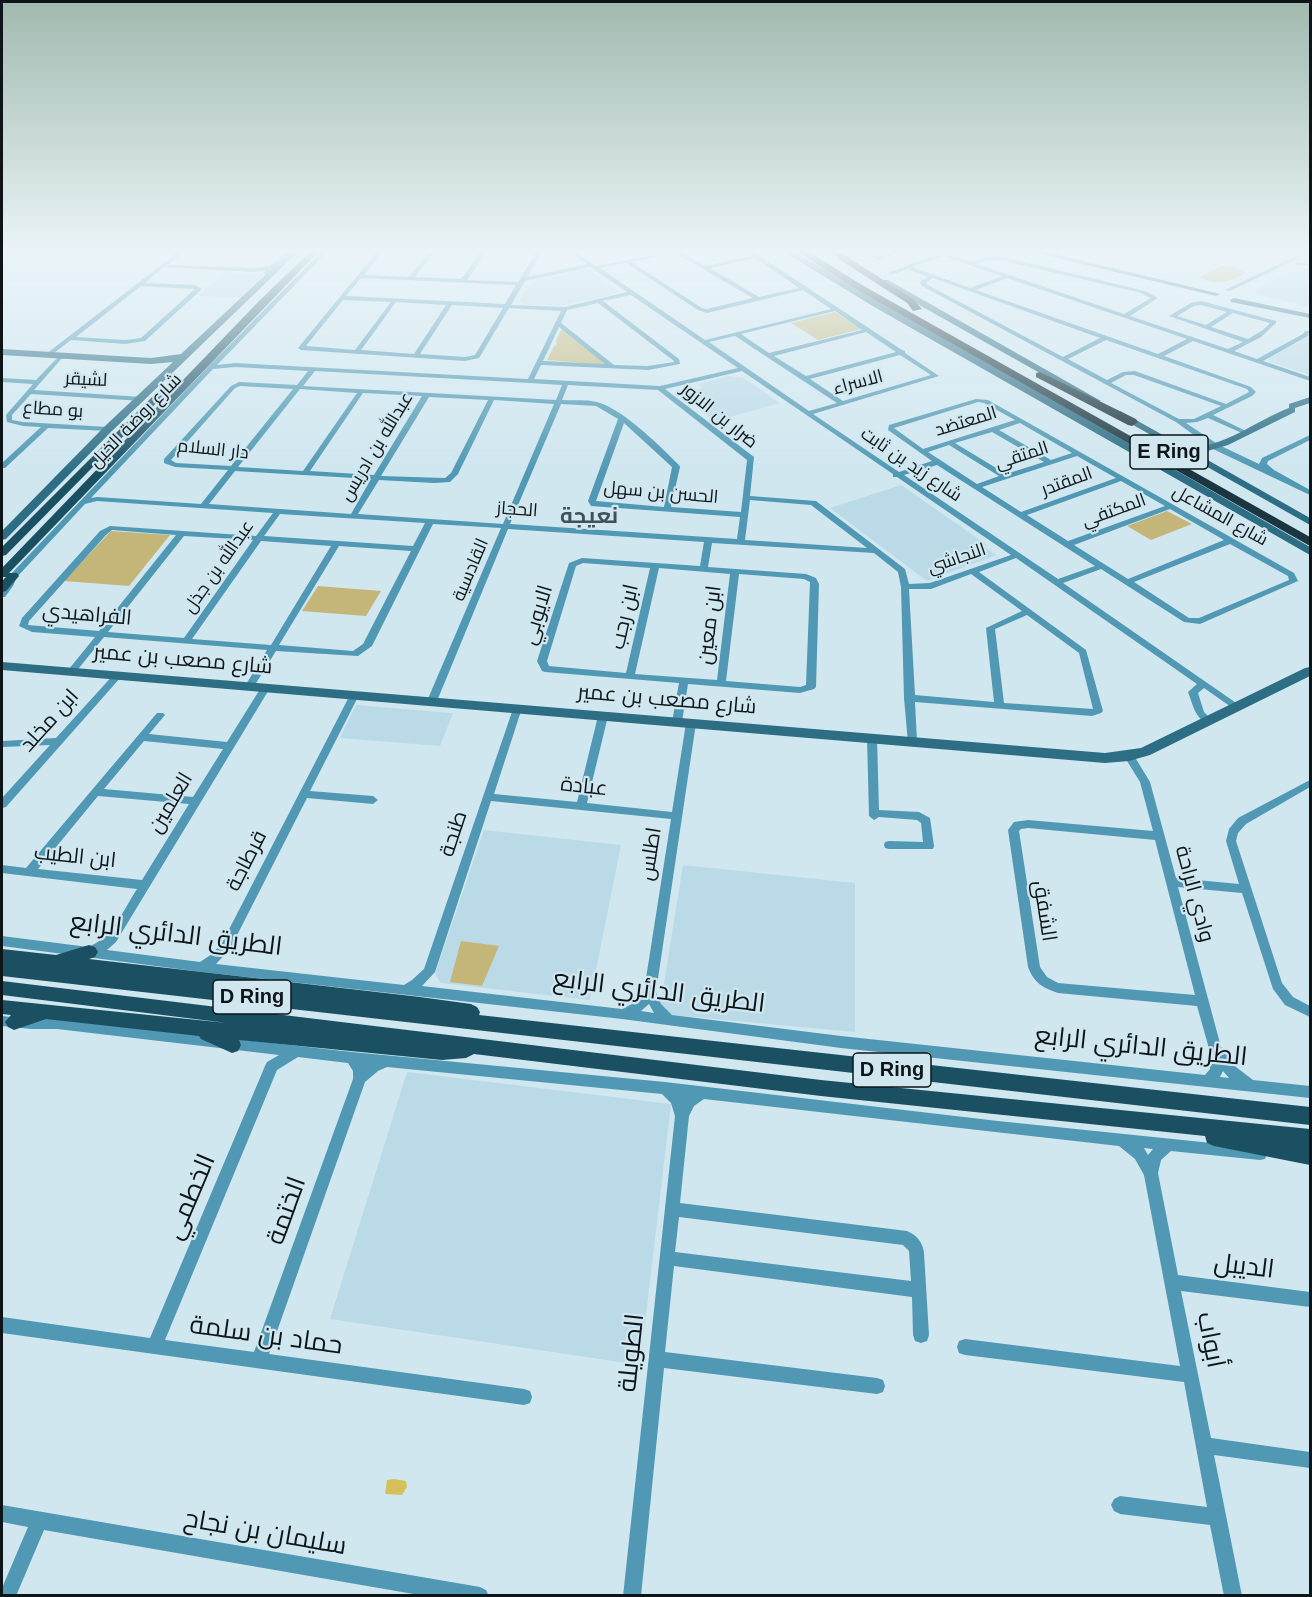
<!DOCTYPE html>
<html>
<head>
<meta charset="utf-8">
<style>
	body { margin:0 }
	#map { position:relative; width:1312px; height:1597px; overflow:hidden; background:#d0e7f0; font-family:Helvetica,sans-serif }
	canvas { display:block }
	.frame { position:absolute; inset:0; border:3px solid #0d1518; pointer-events:none }
</style>
</head>
<body>
<div id="map">
<canvas width="1312" height="1597"></canvas>
<div class="frame"></div>
</div>
<script>
const ctx = document.querySelector('canvas').getContext('2d');
ctx.lineJoin = 'round';
function fill(path, color) {
  ctx.fillStyle = color;
  ctx.fill(path, 'evenodd');
}
function write(font, color, halo, rows, align = 'center') {
  ctx.font = font + ' Helvetica,Cairo,sans-serif';
  ctx.lineWidth = 4.5;
  ctx.setLineDash([]);
  ctx.textBaseline = 'middle';
  ctx.strokeStyle = halo;
  ctx.fillStyle = color;
  for (const [text, x, y, turn = 0] of rows) {
    ctx.save();
    ctx.translate(x, y);
    ctx.rotate((+turn || 0) * Math.PI / 180);
    ctx.textAlign = isNaN(turn) ? turn : align;
    if (halo) ctx.strokeText(text, 0, 0);
    ctx.fillText(text, 0, 0);
    ctx.restore();
  }
}
function strokePath(path, color, width, dash) {
  ctx.strokeStyle = color;
  ctx.lineWidth = width;
  ctx.lineCap = dash ? 'butt' : 'round';
  ctx.setLineDash(dash || []);
  ctx.stroke(path);
}
fill(new Path2D(`
	M1301 267 1310 270V307L1260 295 1254 290Z
	M588 269 618 290 615 294 560 306 524 304 519 301 527 286 531 285 530 281Z
	M224 273 260 274 263 276 239 298 198 296Z
	M1310 336V375L1271 362 1268 358Z
	M729 376 744 378 780 403 715 421 680 394 703 388 698 384Z
	M901 485 987 545 984 547 996 555 927 581 830 508Z
	M356 705 451 713H453L440 746 340 738Z
	M484 830 621 845 590 1000 441 983 435 974Z
	M683 865 855 883V1032L672 1015 660 1008Z
	M407 1072 671 1104 640 1365 330 1319Z`), '#bbdae7');
fill(new Path2D(`
	M1221 266 1235 267 1246 273C1230 281 1217 287 1200 277Z
	M835 312 861 329 818 340 791 323Z
	M561 330H565L607 365 547 360 554 346 557 345 556 341Z
	M1167 511 1192 524 1151 540 1127 526Z
	M111 531 170 535 129 586 64 581Z
	M318 586 381 591 366 616 302 611Z
	M461 941 499 946 482 986 450 982Z`), '#c4b678');
fill(new Path2D(`
	M394 1479 406 1481 407 1487 402 1495 385 1494 387 1480Z`), '#d6c05a');
fill(new Path2D(`
	M182 249H188L168 265 253 268 270 266 289 249H295L266 275 263 273 266 270 253 272 164 267 145 283 195 285 202 289 145 341 125 344 71 340 50 356H46V354ZM141 286 195 289 141 338 125 340 76 337Z
	M202 249H246L243 251H205Z
	M324 249H330L217 365 235 363 528 379 561 311 509 308 479 358 465 361 301 350 298 348 379 249H385L364 275 409 277 431 249H437L415 277 461 279 483 249H489L467 280 518 282 535 254 528 249H535L541 253 527 277 587 264 565 249H572L596 266 684 249V251L681 252 706 266 751 256 742 249H749L902 350 905 351V353L939 376 813 414 899 472 932 461 888 430 889 425 976 399 988 400 1294 573 1298 581 1200 624 1184 622 1101 569 1063 583 1242 707 1240 709H1234L1204 688 1198 693 1204 712 1213 721 1208 724C1195 718 1193 705 1188 692L1197 684 1016 558 979 572 1086 650 1103 711 1101 713 1092 716 915 702 917 741 916 743H908L904 698 901 587 898 572 874 553 712 543 708 567 806 574 816 578 819 584 816 687 814 689 800 693 688 684 682 722 677 725 674 724 672 722 679 683 545 672 542 671 537 661 569 563 582 558 700 566 704 542 508 529 437 701 432 704 427 701 501 528 433 524 372 646 358 656 276 651 253 688 250 689 245 686 267 650 104 637 75 673H69L67 671 69 669 95 637 32 632 19 626 22 618 100 531 110 526 256 536 273 513 97 501 85 504 17 577 13 586 5 597H2V590L9 576 202 373ZM675 253 753 298 707 309 702 308 631 262ZM755 258 799 288 759 297 710 268ZM626 263 698 310 707 313 803 290 831 309 705 340 600 268ZM590 267 627 292 565 307 511 305 525 281ZM361 278 516 285 505 304 346 296ZM631 295 738 368 660 386 534 379 541 365 648 370 680 364 679 359 603 301ZM343 300 391 302 355 350 306 346ZM396 302 446 305 414 354 361 350ZM598 303 674 361V362L648 366 614 365 561 323 567 310ZM452 305 503 308 475 355 465 357 420 354ZM835 311 862 330 769 353 741 334ZM559 327 605 364 543 361ZM866 332 896 352 806 376 774 356ZM735 336 837 403 809 411 709 342ZM900 355 931 375 843 401 810 379ZM235 367 308 371 297 385 239 382 231 386 164 459V463L175 467 228 470 201 504 97 497 91 498 213 369ZM315 371 530 383 562 385 556 400 303 386ZM742 371 893 474V477H897L1011 555 930 583 909 584 905 569 816 501 750 496 754 457 665 389ZM568 385 658 390 747 460 741 512 671 507 680 467 679 465C661 447 625 411 600 403 589 399 574 401 562 400ZM240 386 293 389 231 466 176 463 171 460 235 388ZM300 389 357 393 303 471 238 467ZM363 393 422 396 374 475 310 471ZM429 397 488 400 451 473 445 478 381 476ZM494 400 554 404 503 524 358 514 379 480 434 483 450 482 458 474ZM978 402 984 403 1015 420 923 449 894 428ZM561 404 596 406 618 419 588 501 591 506 740 517 737 539 510 524ZM624 423 672 467 664 507 596 501ZM1020 423 1072 453 1051 460 999 430ZM992 432 1044 462 1006 474 955 443ZM949 445 999 476 977 484 928 452ZM1077 456 1116 478 1021 512 982 487ZM937 465 1095 566 1058 579 904 475ZM235 471 371 479 351 514 209 504ZM1121 481 1165 506 1068 541 1027 515ZM750 500 811 505 867 548 745 540ZM1170 509 1224 540 1128 579 1074 545ZM280 514 425 523 413 546 264 536ZM112 530 176 535 99 631 28 625 29 621 106 535ZM184 536 253 540 184 638 108 632ZM261 541 331 546 271 645 192 639ZM1230 544 1288 576 1289 580 1199 618H1189L1134 582ZM339 546 411 551 363 644 353 651 279 645ZM583 563 650 568 626 673 549 666 547 661 576 566ZM659 568 730 574 717 680 635 674ZM739 574 804 579 810 582 806 685 800 687 726 681ZM971 574 1022 611 986 628 994 702 915 695 909 589H931ZM1027 615 1079 653 1093 709 1004 703 995 629Z
	M856 249H864L878 256 902 249H911L878 260Z
	M950 249H958L947 254 972 262 989 256H1000L1145 291 1158 298 1130 316 1228 349 1243 342 1169 316 1191 303 1201 301 1276 321V323L1261 337 1234 351 1257 359 1303 334 1305 331H1309L1308 336 1263 361 1310 377V381L1193 341 1164 356 1251 387 1256 392 1252 396 1213 415 1246 431V433H1242L1208 418 1197 422 1186 423 1219 445 1259 464 1262 458 1310 435V440L1268 461 1267 464 1274 470 1310 490V495L1213 449 1176 422 922 286 920 282 928 277 907 269 891 275 888 273ZM942 256 1002 276 970 288 912 267ZM990 260H1000L1141 293 1151 298 1124 314 977 264ZM933 278 1100 338 1063 357 926 284V283ZM1007 278 1187 339 1158 354 976 290ZM1201 305 1227 312 1206 325 1177 316 1194 306ZM1233 313 1270 323 1263 330 1248 339 1211 327ZM1106 340 1247 389 1249 392 1226 404 1135 371 1123 372 1107 380 1068 359ZM1126 375H1134L1221 406 1194 419H1179L1111 383Z
	M1310 249V253L1230 291 1225 290Z
	M1297 262 1310 264V266L1295 265Z
	M61 354 64 356 63 357 34 390 142 397 145 399 142 401 31 394 12 415V420L23 422 108 427 111 429 108 431 48 428 5 468H2V463L41 427 23 426 7 422 6 415 33 384 2 382V378L36 380Z
	M118 672 123 675 121 677 6 807 2 808V798L50 745 2 747V741L56 738 115 673Z
	M265 685 270 688 116 942 107 950 200 962 212 954 222 943 351 693 354 692 359 695 310 791 373 796 378 800 373 804 307 798 230 949 216 964 404 985 412 980 424 969 514 706H520L522 708 494 794 577 802 598 716 603 713 608 716 587 803 672 812 686 723 691 720 696 723 656 992 661 1004 672 1015 841 1036 1205 1075 1210 1069 1208 1045 1197 1006 1058 993C1043 988 1034 983 1028 967L1008 830 1014 822 1028 820 1153 831 1140 782 1124 756 1129 753 1133 754 1150 782 1176 878 1239 884 1226 841 1229 829 1238 818 1310 780V787L1246 824 1238 833 1236 841 1282 983 1293 997 1310 1006V1017L1285 1005 1273 989 1242 893 1178 887 1221 1047 1236 1067 1253 1080 1310 1086V1098L841 1048 622 1019 202 972 2 946V936L88 947C113 938 123 910 137 889L2 873V865L26 868 157 713H163L165 715 149 734 227 742 262 686ZM144 741 223 749 193 797 104 789ZM98 796 189 804 142 880 38 869ZM491 801 671 819 644 991 636 1002 622 1009 422 986 435 972ZM1028 828 1155 840 1195 995 1058 983 1047 977 1040 967 1019 831 1021 829ZM649 1004 654 1013 641 1011ZM1223 1071 1229 1078 1220 1077Z
	M872 735 877 738 879 810 919 812 930 818 934 846 933 849H889L885 848 884 845 885 842 889 841 923 842 921 823 917 820 879 817 874 820 869 816 867 738Z
	M2 1016 31 1019H57L352 1052 665 1082 998 1121 1260 1148 1265 1149 1267 1154 1265 1159 1260 1160 1171 1151 1161 1160 1158 1173 1178 1275 1310 1292V1307L1181 1291 1211 1438 1310 1452V1468L1214 1455 1242 1596H1224L1210 1525 1120 1514 1114 1511 1111 1505 1114 1499 1120 1496 1207 1507 1184 1382 965 1355 959 1353 957 1347 959 1341 965 1339 1180 1366 1144 1175 1135 1159 1119 1146 704 1099 694 1106 689 1116 680 1203 907 1231C917 1235 923 1243 924 1253L929 1335 927 1341 921 1343 915 1341 913 1335 912 1297 674 1266 665 1352 877 1378 883 1380 885 1386 883 1392 877 1394 664 1368 641 1596H623L675 1116 671 1103 662 1094 387 1067 378 1071 365 1082 269 1354 524 1389 530 1391 532 1397 530 1403 524 1405 2 1333V1317L150 1338 265 1066 267 1062 279 1055 57 1029H31L2 1026ZM298 1057 348 1063 353 1071V1079L254 1352 165 1340 277 1070ZM1144 1148 1153 1149 1148 1155ZM679 1217 903 1245 909 1251 911 1281 675 1252Z
	M2 1505 480 1587 486 1590 489 1596H425L44 1530 16 1596H2V1588L28 1527 2 1522Z`), '#5098b3');
fill(new Path2D(`
	M293 249H301L112 431 6 539 2 540V531L104 427 173 362 151 364 2 355V349L151 358 181 354Z
	M779 249H789L1310 547V555L876 308Z
	M824 249H834L858 264 851 266Z
	M1020 249H1034L1220 294 1216 296Z
	M882 280H888L1101 401 1093 403 882 284Z
	M1234 298 1310 314V318L1231 302 1230 300Z
	M1310 397V403L1295 408V412L1228 445 1197 454 1310 518V525L1112 413 1120 411 1186 448C1224 448 1255 421 1289 408V404Z
	M2 662 1105 753 1141 748 1305 668 1310 667V676L1150 755 1129 761 1105 763 2 670Z`), '#2d6e85');
fill(new Path2D(`
	M313 249H321L9 573H17L19 576 6 591 2 592V581L6 577H2V568L260 300Z
	M155 394 163 396 6 555 2 556V547Z
	M89 945 95 947 98 952 95 957 89 959 420 997 471 1004 477 1007 480 1012 479 1015 1310 1107V1125L2 976V949L56 955Z
	M2 981 821 1080 1310 1129V1165L1214 1146 1207 1143 1205 1136 821 1096 474 1054 466 1058 442 1060 239 1040 241 1045 238 1051 232 1053 201 1039 199 1036 46 1019 14 1030 8 1027 5 1022 11 1015 2 1014V1000L227 1023 2 995Z`), '#1b5062');
fill(new Path2D(`
	M793 249H804L862 285 1310 537V546L856 289Z
	M837 254H843L913 299 922 309 913 311 907 303 837 258Z
	M1040 372 1136 419 1138 422 1132 426 1128 425 1036 377V373Z`), '#1b3640');
const sky = ctx.createLinearGradient(0, 0, 0, 473);
sky.addColorStop(0, '#a1b9af');
sky.addColorStop(0.53, '#eaf4f8');
sky.addColorStop(1, '#eaf4f800');
ctx.fillStyle = sky;
ctx.fillRect(0, 0, 1312, 473);
write('18px', '#0d1518', '#d0e7f0', [
	["لشيقر",86,380,3],
	["الاسراء",858,383,-15],
	["بو مطاع",53,410,4],
	["ضرار بن الازور",719,416,39],
	["شارع روضة الخيل",136,421,-46],
	["المعتضد",966,422,-17],
	["عبدالله بن ادريس",377,447,-59],
	["دار السلام",213,450,6],
	["المتقي",1022,456,-18],
	["شارع زيد بن ثابت",911,465,34],
	["المقتدر",1067,482,-20],
	["الحسن بن سهل",661,493,5],
	["الحجاز",517,510,4],
	["المكتفي",1114,511,-20],
	["شارع المشاعل",1220,516,29],
	["النجاشي",957,559,-19],
	["عبدالله بن جذل",219,567,-55],
	["القادسية",471,570,-67]
]);
for (const [x, y, w] of [
	[1169,452,78],
	[252,997,78],
	[892,1070,78]
]) {
  const box = new Path2D();
  box.roundRect(x - w / 2, y - 17, w, 34, 4.5);
  ctx.fillStyle = '#d0e7f0';
  ctx.fill(box);
  strokePath(box, '#0d1518', 1.5);
}
write('bold 20px', '#0d1518', null, [
	["E Ring",1169,452],
	["D Ring",252,997],
	["D Ring",892,1070]
]);
write('21px', '#0d1518', '#d0e7f0', [
	["الفراهيدي",87,615,5],
	["الايوبي",538,615,-73],
	["ابن رجب",625,617,-77],
	["ابن معين",710,625,-83],
	["شارع مصعب بن عمير",183,660,5],
	["شارع مصعب بن عمير",667,700,5],
	["ابن مخلد",50,721,-48],
	["عبادة",584,787,6],
	["العلمين",171,803,-59],
	["طنجة",454,834,-72],
	["اطلس",651,854,-81],
	["ابن الطيب",75,857,6],
	["قرطاجة",247,861,-63],
	["وادي الراحة",1194,894,75],
	["الشفق",1044,911,81]
]);
write('bold 22px', '#3f525a', '#d0e7f0', [
	["نعيجة",589,517]
]);
write('26px', '#0d1518', '#d0e7f0', [
	["الطريق الدائري الرابع",176,935,7],
	["الطريق الدائري الرابع",659,992,7],
	["الطريق الدائري الرابع",1141,1047,6],
	["الخطمي",191,1197,-67],
	["الختمة",287,1211,-70],
	["الديبل",1244,1267,7],
	["حماد بن سلمة",266,1336,8],
	["أبواب",1210,1340,79],
	["الطويلة",632,1353,-84],
	["سليمان بن نجاح",265,1533,10]
]);
</script>
</body>
</html>
